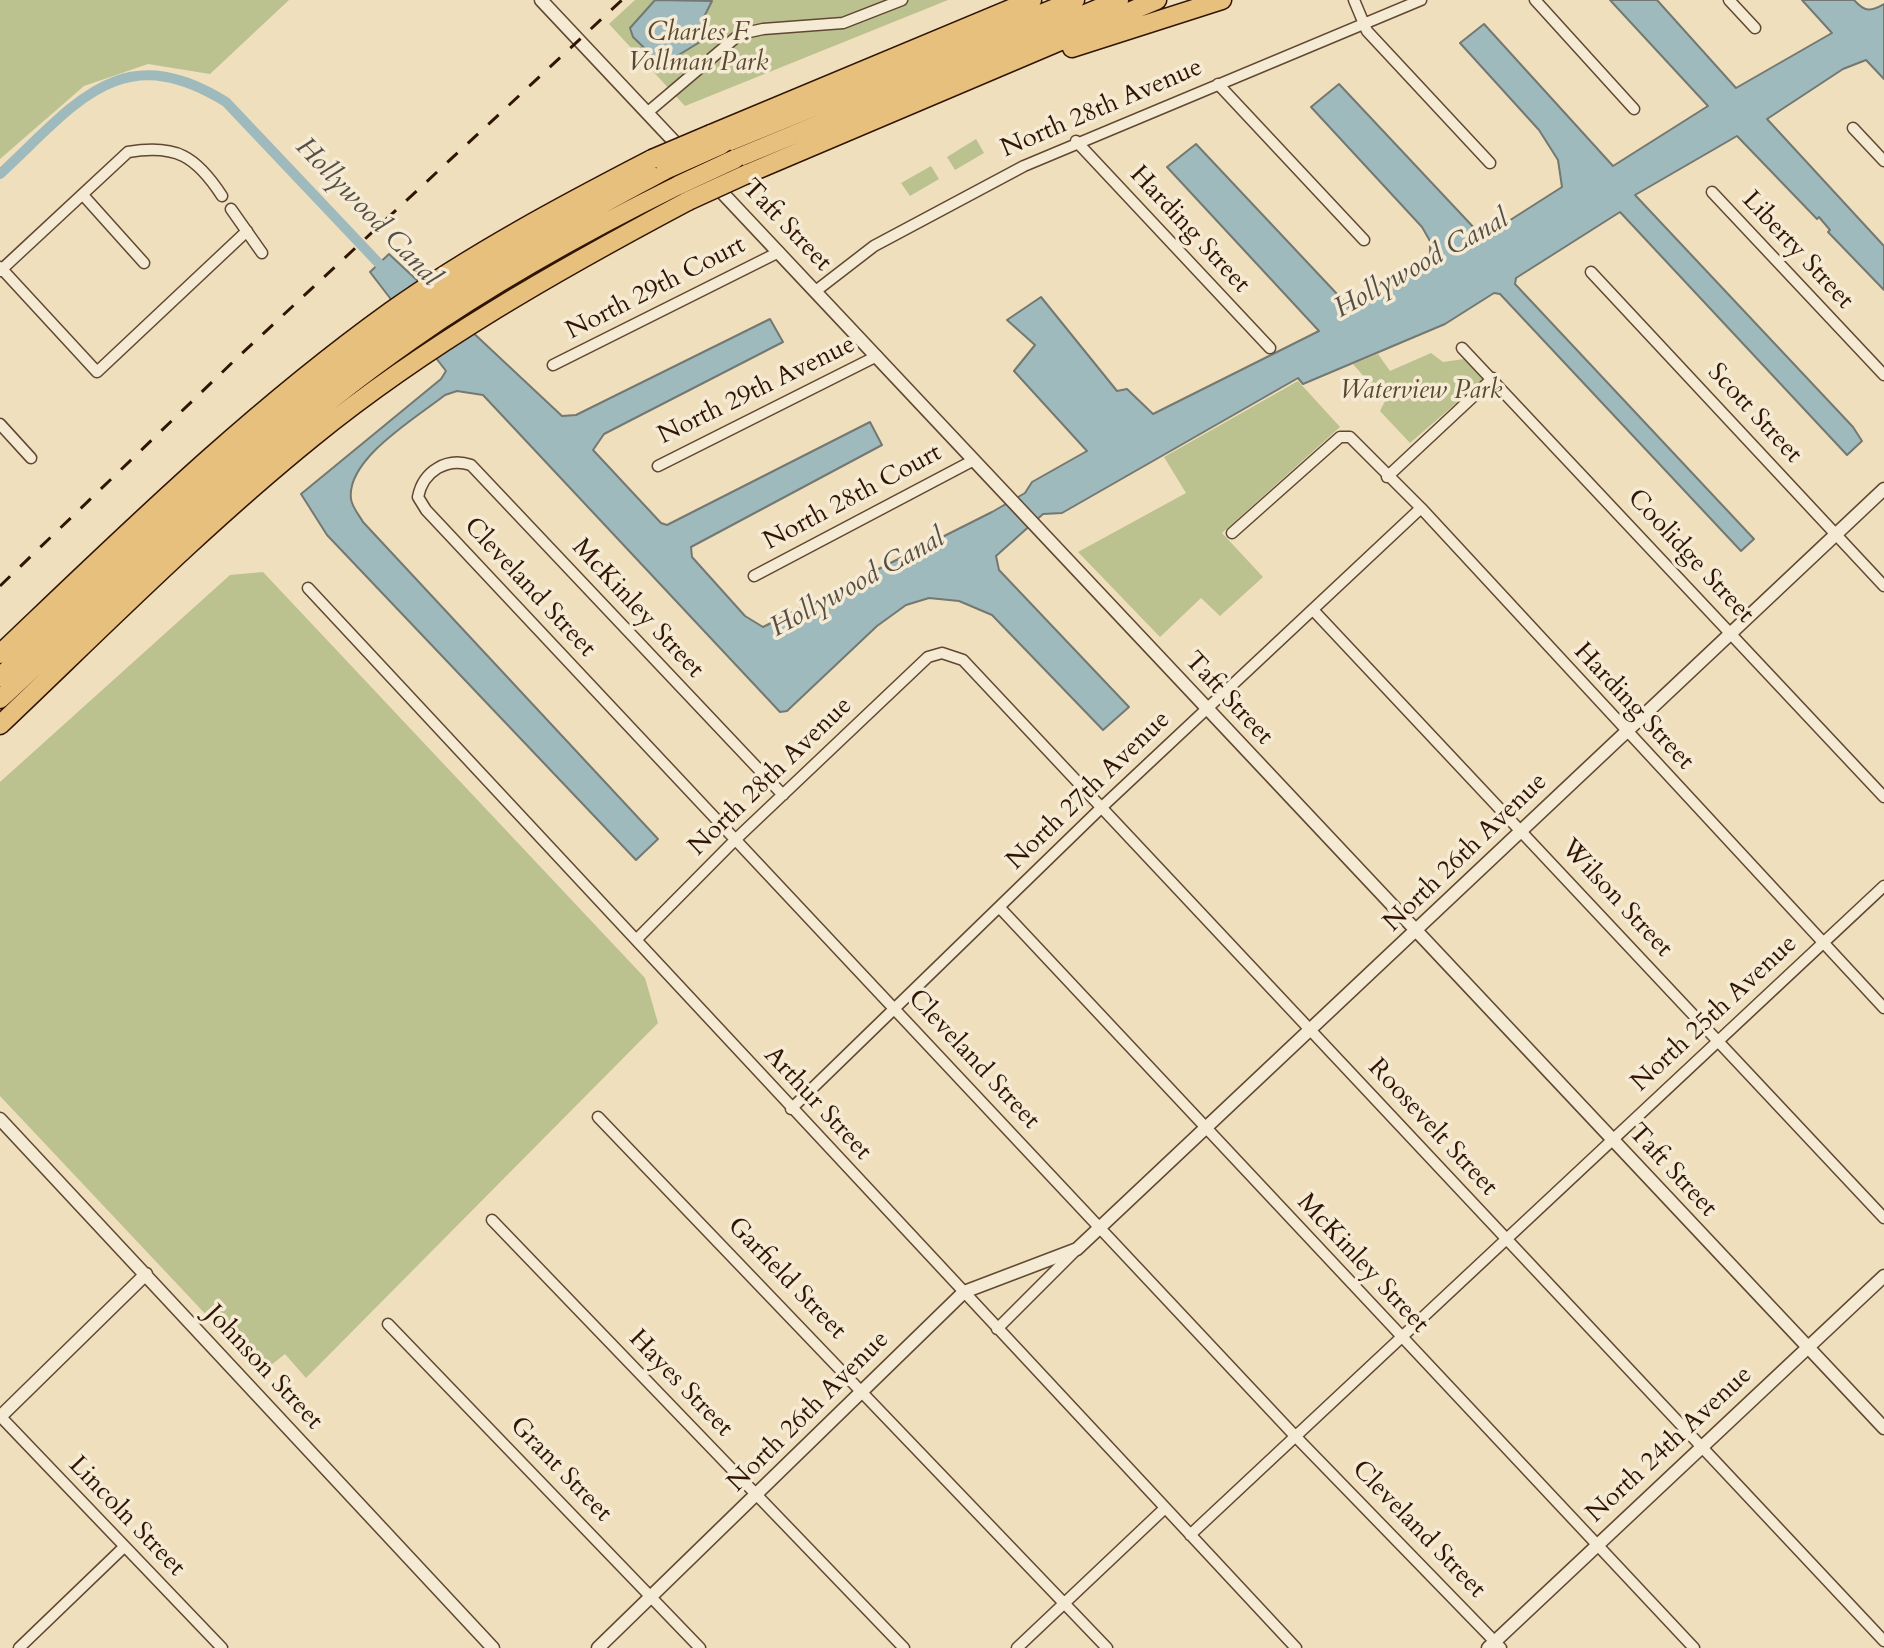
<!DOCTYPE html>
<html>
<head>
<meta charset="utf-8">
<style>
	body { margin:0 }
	canvas { display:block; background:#efdfbd }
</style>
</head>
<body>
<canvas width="1884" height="1648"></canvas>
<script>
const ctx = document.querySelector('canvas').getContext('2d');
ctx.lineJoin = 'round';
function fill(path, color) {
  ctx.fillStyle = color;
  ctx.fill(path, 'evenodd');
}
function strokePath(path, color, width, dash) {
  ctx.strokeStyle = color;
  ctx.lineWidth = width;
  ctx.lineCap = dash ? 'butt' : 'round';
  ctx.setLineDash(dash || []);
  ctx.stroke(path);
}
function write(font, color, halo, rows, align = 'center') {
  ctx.font = font + ' Cardo,serif';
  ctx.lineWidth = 7;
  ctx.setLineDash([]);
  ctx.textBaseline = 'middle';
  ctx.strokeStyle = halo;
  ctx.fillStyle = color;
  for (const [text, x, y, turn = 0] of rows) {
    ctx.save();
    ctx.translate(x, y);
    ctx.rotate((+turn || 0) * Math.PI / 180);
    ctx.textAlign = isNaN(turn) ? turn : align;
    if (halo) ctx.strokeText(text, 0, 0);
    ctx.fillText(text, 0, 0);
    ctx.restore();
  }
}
fill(new Path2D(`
	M0 0H289L210 74 148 64 84 86 0 159Z
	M635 0H948L685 106 609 24Z
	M976 139 984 153 955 170 947 157Z
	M931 166 939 179 910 196 901 183Z
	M1431 353 1443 362 1464 359 1484 379 1410 443 1380 411 1385 401 1353 364 1378 354 1390 371Z
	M1298 381 1340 427 1222 533 1263 577 1220 616 1201 598 1160 637 1078 552 1186 493 1164 457Z
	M263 572 645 978 658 1023 306 1378 285 1354 261 1373 0 1096V782L230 575Z`), '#bbc18f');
const water = new Path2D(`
	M655 0 712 1 702 21 704 37 700 42 662 65 633 37 630 28Z
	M1610 0H1657L1736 88 1832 33 1802 0H1854C1865 12 1870 12 1884 4V79L1866 60 1843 69 1767 119 1884 246V290L1828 232 1830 230 1819 217 1817 219 1737 136 1635 195 1853 427 1862 441 1847 455 1620 212 1516 278 1515 284 1754 539 1741 551 1500 294 1494 293 1445 324 1303 384 1298 378 1062 513 1043 514 996 556 999 570 1129 707 1103 730 992 615 959 601 929 598 906 605 877 626 787 711 780 712 483 395 457 391 445 395C416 418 346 459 351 499 352 507 359 515 363 522L658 839 636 860 327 535 301 494 441 379 446 371 370 272 389 254 562 416 576 415 770 319 783 342 604 434 593 450 661 523 667 525 870 422 882 445 691 547 692 557 745 616 763 627 992 512 1025 493 1032 482 1087 451 1014 371 1035 345 1007 320 1041 297 1117 391 1127 389 1153 414 1319 331 1167 167 1196 144 1353 311 1430 264V241L1422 227 1311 107 1339 84 1477 231H1493L1562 187 1558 160 1539 130 1460 43 1484 24 1613 166 1708 106Z`);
fill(water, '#9fbabc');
strokePath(water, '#737872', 2);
strokePath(new Path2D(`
	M0 174C75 105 120 36 226 102L387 272`), '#9fbabc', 10);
const minor = new Path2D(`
	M1354 0 1367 31 1490 163
	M1535 0 1634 109
	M1729 0 1755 28
	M1218 84 1364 240
	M648 112 740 34 763 29 843 23 902 0
	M1853 128 1884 161
	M1076 141 1270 348
	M1712 192 1884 375
	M83 195 144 263
	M231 209 262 253
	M0 267 97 372 247 231
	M0 271 128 152C176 144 196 156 222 196
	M1591 272 1884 586
	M817 290 874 246 1024 166 1421 0
	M1462 348 1884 797
	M553 365 779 252
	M0 424 31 458
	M658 466 877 356
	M1387 477 1493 378
	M1232 533 1340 437H1350L1421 508 1884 1008
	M754 576 974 460
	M308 588 1296 1648
	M1314 611 1884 1218
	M783 795 471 465C447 457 423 471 418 497L426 510 1296 1437 1501 1648
	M1000 908 1694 1648
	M636 940 735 840 928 657 942 653 963 660 1884 1641
	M791 1109 1102 807 1421 508
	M598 1117 1107 1648
	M492 1220 904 1648
	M388 1324 700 1648
	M997 1329 1075 1251
	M0 1416 222 1648
	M1190 1535 1884 886
	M19 1648 124 1547
	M1017 1648 1164 1509`);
const tertiary = new Path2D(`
	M541 0 1884 1428
	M0 1119 493 1648
	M0 1417 146 1274
	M598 1648 964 1292 1077 1249 1884 489
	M1488 1648 1884 1276`);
const motorway = new Path2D(`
	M1072 48 1222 0
	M711 134 1032 0
	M721 145 1075 0
	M735 159 1119 0
	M747 174 1157 0
	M0 654C126 534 249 413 391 311 473 253 563 205 652 159
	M0 677C129 556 254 431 398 328 482 268 575 219 665 170
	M0 699C133 576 262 444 411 340 495 281 588 230 679 185
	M0 725C103 627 203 526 313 437 429 343 558 270 688 201`);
strokePath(minor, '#604832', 13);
strokePath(tertiary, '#604832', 15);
strokePath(motorway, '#311504', 21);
strokePath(minor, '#f5ead4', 10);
strokePath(tertiary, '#f5ead4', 12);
strokePath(motorway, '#e8c07e', 18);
strokePath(new Path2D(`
	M0 586 237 358 622 0`), '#311504', 3, [14, 14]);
const motorwayBridge = new Path2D(`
	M652 159 711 134
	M665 170 721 145
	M679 185 735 159
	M688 201 747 174`);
strokePath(motorwayBridge, '#311504', 21, []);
strokePath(motorwayBridge, '#e8c07e', 18);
write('italic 26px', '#5a492e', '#f5ead4', [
	["Charles F.",698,34],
	["Vollman Park",698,64],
	["Waterview Park",1421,392]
]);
write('26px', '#311504', '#f5ead4', [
	["North 28th Avenue",1102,109,-23],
	["Taft Street",786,226,46],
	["Harding Street",1189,230,47],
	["Liberty Street",1797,251,47],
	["North 29th Court",656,289,-27],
	["North 29th Avenue",757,391,-26],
	["Scott Street",1754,414,47],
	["North 28th Court",853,498,-28],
	["Coolidge Street",1690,557,47],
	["Cleveland Street",529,588,47],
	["McKinley Street",637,609,47],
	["Taft Street",1228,699,47],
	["Harding Street",1633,707,47],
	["North 28th Avenue",771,777,-44],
	["North 27th Avenue",1089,791,-44],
	["North 26th Avenue",1466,853,-44],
	["Wilson Street",1616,899,47],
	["North 25th Avenue",1715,1014,-43],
	["Cleveland Street",973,1060,47],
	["Arthur Street",817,1104,47],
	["Roosevelt Street",1432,1128,47],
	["Taft Street",1672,1171,47],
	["McKinley Street",1362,1264,47],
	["Garfield Street",786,1279,46],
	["Johnson Street",263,1368,47],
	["Hayes Street",680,1384,46],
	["North 26th Avenue",809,1412,-45],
	["North 24th Avenue",1670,1445,-43],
	["Grant Street",560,1470,46],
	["Lincoln Street",126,1517,46],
	["Cleveland Street",1418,1530,46]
]);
write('italic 28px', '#584f44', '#f5ead4', [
	["Hollywood Canal",367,213,46],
	["Hollywood Canal",1422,265,-29],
	["Hollywood Canal",858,584,-29]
]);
</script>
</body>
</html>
